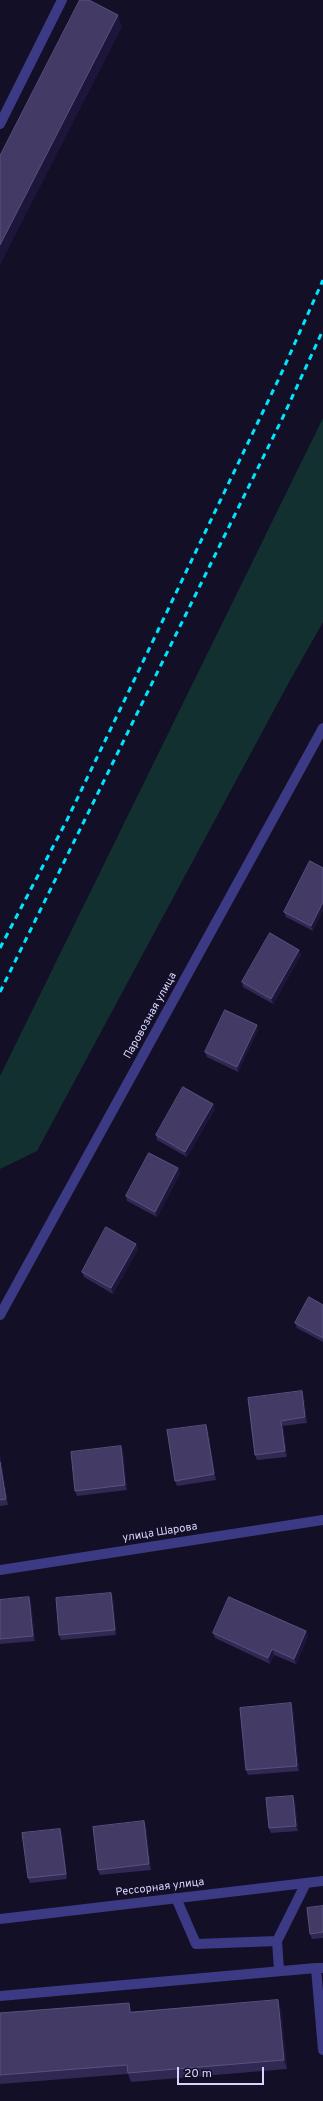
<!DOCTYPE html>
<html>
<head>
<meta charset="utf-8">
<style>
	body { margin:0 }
	#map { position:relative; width:323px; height:2101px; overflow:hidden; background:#130f26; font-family:Overpass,sans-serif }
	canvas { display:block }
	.scale { position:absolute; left:177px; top:2067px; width:87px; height:18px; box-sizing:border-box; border:2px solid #d9d4ff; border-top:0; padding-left:5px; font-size:12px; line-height:14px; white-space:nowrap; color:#d9d4ff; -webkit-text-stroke:3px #130f26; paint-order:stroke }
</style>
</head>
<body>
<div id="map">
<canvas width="323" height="2101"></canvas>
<div class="scale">20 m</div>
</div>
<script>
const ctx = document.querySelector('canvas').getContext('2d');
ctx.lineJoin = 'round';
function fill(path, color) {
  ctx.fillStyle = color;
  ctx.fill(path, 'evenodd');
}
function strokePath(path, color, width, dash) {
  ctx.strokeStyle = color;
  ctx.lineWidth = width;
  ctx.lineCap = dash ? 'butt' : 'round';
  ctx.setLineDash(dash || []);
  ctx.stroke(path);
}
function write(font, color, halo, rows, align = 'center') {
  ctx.font = font + ' Overpass,sans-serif';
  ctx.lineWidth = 4;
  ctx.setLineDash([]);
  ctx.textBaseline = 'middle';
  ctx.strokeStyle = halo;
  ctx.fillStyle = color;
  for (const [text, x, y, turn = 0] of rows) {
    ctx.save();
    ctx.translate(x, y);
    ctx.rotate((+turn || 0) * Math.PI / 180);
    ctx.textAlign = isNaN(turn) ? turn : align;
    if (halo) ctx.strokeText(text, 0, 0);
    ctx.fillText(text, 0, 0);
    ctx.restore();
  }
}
fill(new Path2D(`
	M323 418V622L288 684 37 1151 0 1169V1076Z`), '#12302f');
strokePath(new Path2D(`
	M0 124 62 0
	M176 1898 196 1944 277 1941 279 1970
	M277 1941 306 1883
	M323 1968H316L323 2050
	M0 1996 316 1968`), '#3d3a85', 10);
strokePath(new Path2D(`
	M0 1315 323 728
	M0 1570 323 1520
	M0 1919 323 1881`), '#3d3a85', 10);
strokePath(new Path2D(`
	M0 948 67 820 282 372 323 280
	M0 992 283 417 323 330`), '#00e5ff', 3, [6, 5]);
fill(new Path2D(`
	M310 861 313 931 286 917 284 912Z
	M299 950 301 955 273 1004 243 987 242 982Z
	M257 1025 258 1030 238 1072 207 1057 205 1052Z
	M215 1109 187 1157 157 1140 156 1135Z
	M178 1168 180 1174 157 1217 127 1201 126 1196Z
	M136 1244 138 1249 113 1294 84 1277 82 1272Z
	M323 1305V1342L297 1328 295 1323Z
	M304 1397 307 1423 283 1426 287 1457 257 1460 255 1455 248 1398Z
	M206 1425 208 1430 216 1480 177 1486 175 1481Z
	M123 1451 127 1490 77 1496 75 1491Z
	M0 1455 8 1505 0 1506Z
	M111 1593 113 1598 116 1635 61 1640 59 1635Z
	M0 1600 31 1602 35 1641 0 1644Z
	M306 1631 308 1636 296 1664 274 1655 270 1664 215 1638 213 1633Z
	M293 1709 299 1771 248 1775 246 1770Z
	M295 1801 298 1831 271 1833 269 1828Z
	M144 1821 146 1826 151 1870 100 1875 98 1870Z
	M62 1834 67 1879 30 1883 28 1878Z
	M323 1906V1938L312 1939 310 1934Z
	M281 2009 287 2069 131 2082 128 2074 0 2084V2013L132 2012Z`), '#312854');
fill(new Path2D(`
	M118 15 122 27 0 265V245Z
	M323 902V911L313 931 311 926Z
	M299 950 301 955 273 1004 271 999Z
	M257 1025 258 1030 238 1072 237 1067Z
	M213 1104 215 1109 187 1157 185 1152Z
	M178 1168 180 1174 157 1217 155 1212Z
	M136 1244 138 1249 113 1294 111 1288Z
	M302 1391 304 1397 307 1423 305 1417Z
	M281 1421 283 1426 287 1457 285 1451Z
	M206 1425 208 1430 216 1480 214 1474Z
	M121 1446 123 1451 127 1490 125 1485Z
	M0 1455 8 1505 6 1499 0 1462Z
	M111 1593 113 1598 116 1635 115 1630Z
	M29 1597 31 1602 35 1641 33 1636Z
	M306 1631 308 1636 296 1664 294 1659Z
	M272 1649 274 1655 270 1664 268 1658Z
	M291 1703 293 1709 299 1771 297 1766Z
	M293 1796 295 1801 298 1831 296 1826Z
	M144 1821 146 1826 151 1870 149 1864Z
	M60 1829 62 1834 67 1879 66 1874Z
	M278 2000 281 2009 287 2069 284 2060Z
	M129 2003 132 2012H130Z`), '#1d163a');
const building = new Path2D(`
	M80 0H89L118 15 0 245V156Z
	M310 861 323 868V902L311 926 284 912Z
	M270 933 299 950 271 999 242 982Z
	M225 1010 257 1025 237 1067 205 1052Z
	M183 1087 213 1104 185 1152 156 1135Z
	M149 1153 178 1168 155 1212 126 1196Z
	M106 1227 136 1244 111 1288 82 1272Z
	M309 1297 323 1305V1338L295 1323Z
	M302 1391 305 1417 281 1421 285 1451 255 1455 248 1398Z
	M206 1425 214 1474 175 1481 167 1430Z
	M121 1446 125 1485 75 1491 71 1452Z
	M0 1462 6 1499 0 1500Z
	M111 1593 115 1630 59 1635 56 1598Z
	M29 1597 33 1636 0 1639V1600Z
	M229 1597 306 1631 294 1659 272 1649 268 1658 213 1633Z
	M291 1703 297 1766 246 1770 240 1708Z
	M293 1796 296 1826 269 1828 266 1798Z
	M144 1821 149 1864 98 1870 93 1827Z
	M60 1829 66 1874 28 1878 22 1833Z
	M323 1906V1932L310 1934 307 1908Z
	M278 2000 284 2060 128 2073 127 2065 0 2075V2013L129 2003 130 2012Z`);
fill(building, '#433a66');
strokePath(building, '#5a527e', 1);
write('11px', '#d9d4ff', '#130f26', [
	["Паровозная улица",151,1016,-61],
	["улица Шарова",160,1533,-9],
	["Рессорная улица",160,1888,-7]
]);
</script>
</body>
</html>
